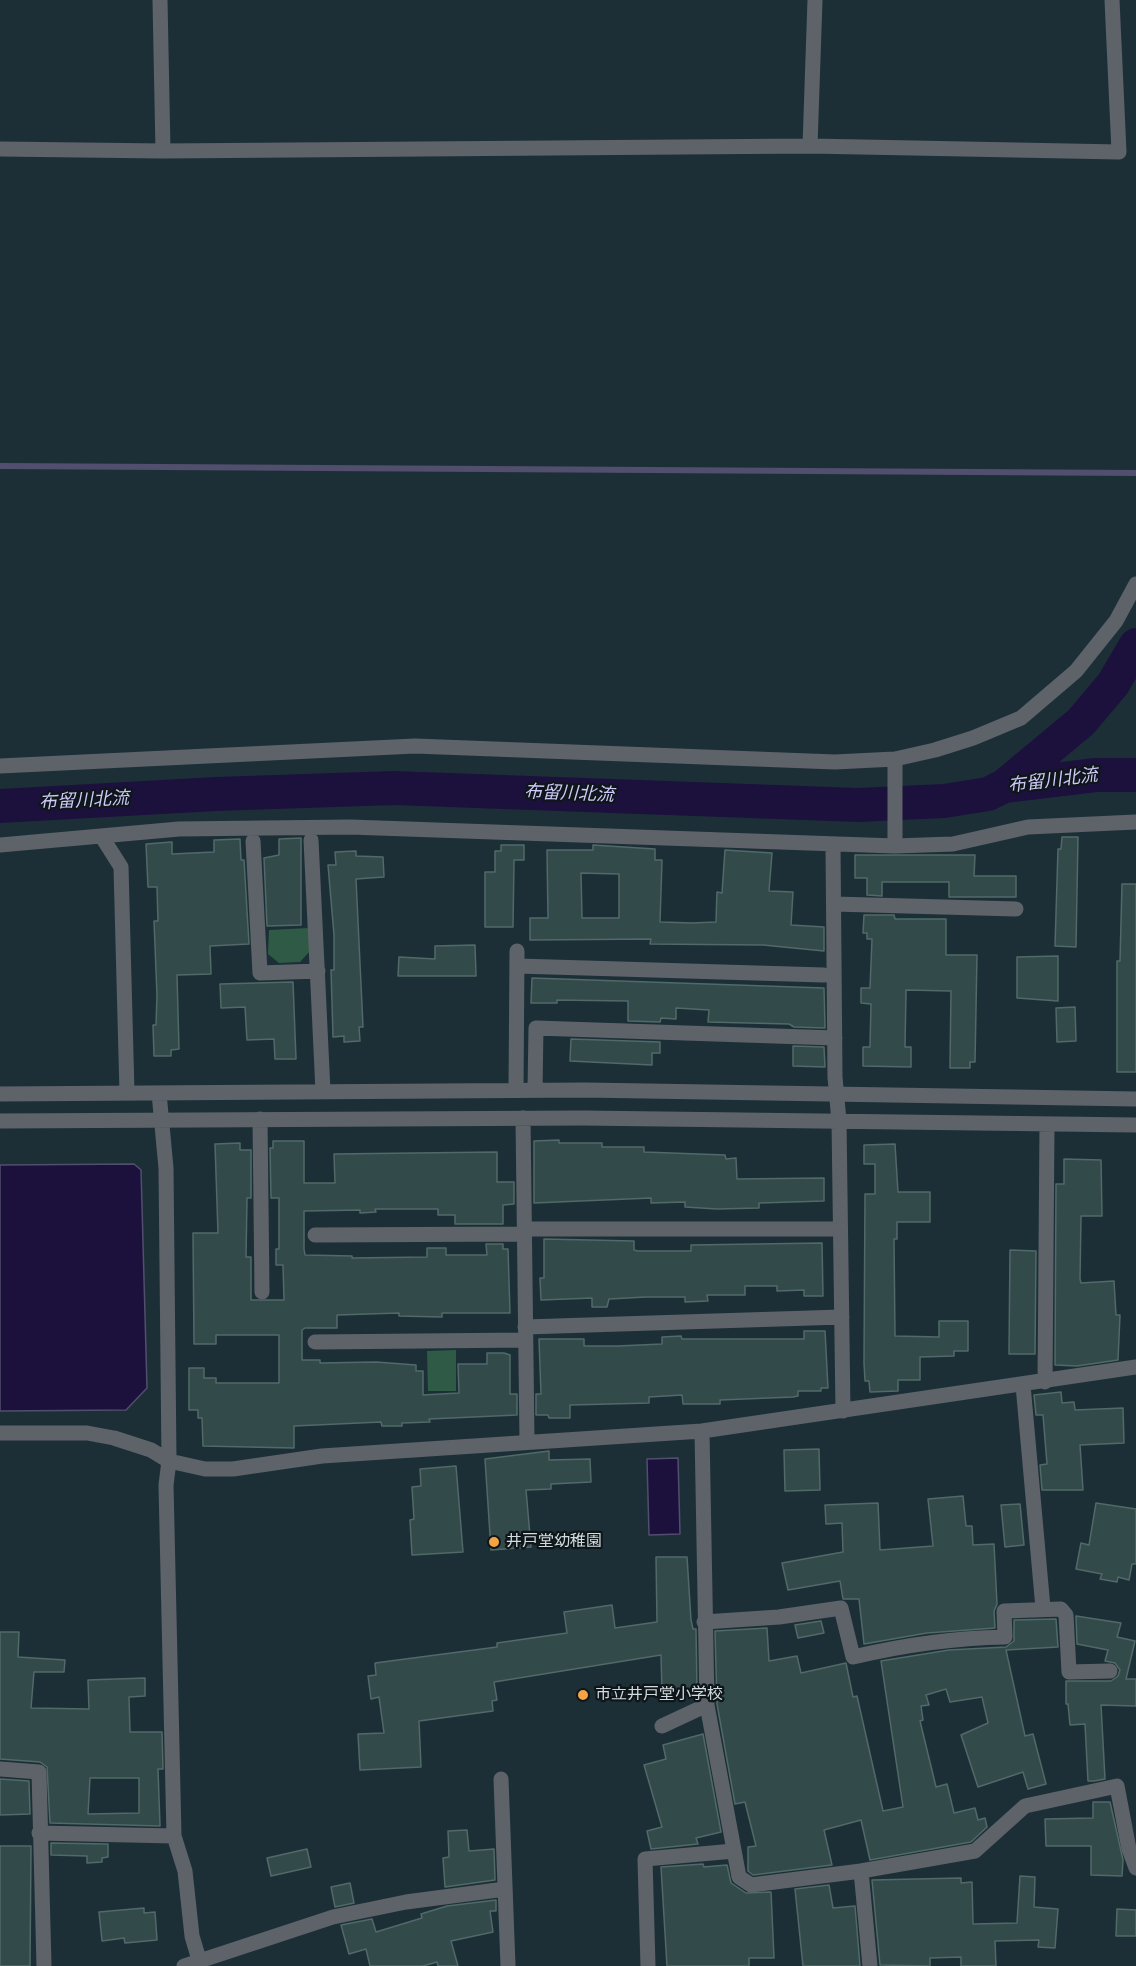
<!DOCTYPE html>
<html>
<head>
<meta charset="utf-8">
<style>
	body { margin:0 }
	canvas { display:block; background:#1c2f37 }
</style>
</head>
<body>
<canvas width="1136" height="1966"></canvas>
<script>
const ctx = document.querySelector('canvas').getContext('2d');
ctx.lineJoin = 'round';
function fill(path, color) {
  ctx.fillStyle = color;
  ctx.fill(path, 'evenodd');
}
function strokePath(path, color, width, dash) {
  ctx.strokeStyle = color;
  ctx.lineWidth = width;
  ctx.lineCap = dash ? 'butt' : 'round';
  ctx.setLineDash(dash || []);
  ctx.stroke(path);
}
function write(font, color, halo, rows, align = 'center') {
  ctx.font = font + ' "Source Sans 3","Noto Sans JP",sans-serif';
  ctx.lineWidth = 4.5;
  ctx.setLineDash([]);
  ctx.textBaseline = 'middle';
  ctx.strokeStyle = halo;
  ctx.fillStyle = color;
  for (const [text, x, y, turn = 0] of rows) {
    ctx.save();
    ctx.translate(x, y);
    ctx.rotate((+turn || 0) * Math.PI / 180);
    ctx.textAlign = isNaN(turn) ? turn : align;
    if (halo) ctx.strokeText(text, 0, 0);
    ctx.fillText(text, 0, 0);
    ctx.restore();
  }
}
fill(new Path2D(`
	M309 928 310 951 300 962 279 963 268 954 269 930Z
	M456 1350V1391H428L427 1351Z`), '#2e5a46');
const water = new Path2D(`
	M134 1164 141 1170 147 1388 126 1410 0 1411V1165Z
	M678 1458 680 1534 649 1535 647 1459Z`);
fill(water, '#1c113d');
strokePath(water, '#524e6e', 1.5);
strokePath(new Path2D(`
	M0 466 1136 473`), '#524e6e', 6);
strokePath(new Path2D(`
	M1004 786 1081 722 1113 684 1136 645
	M0 806 216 794 394 788 858 805 944 801 988 794 1004 786 1096 775H1136`), '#1c113d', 34);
const building = new Path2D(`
	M1062 837H1078L1076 947 1055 946 1058 849H1061Z
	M301 838V925L267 926 264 858 279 855V839Z
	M240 839 241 860H244L249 944 210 946 211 974 177 975 179 1049 171 1050V1056H154L153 1025H156L157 995 154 921H158L157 887H148L146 844 172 842V854L214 852V840Z
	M501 845H524V860H514L513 927H485V872H495V851H501Z
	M593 845 655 849V860H662L660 922 692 923 716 922 717 892 722 893 725 850 772 853 769 891 793 892 791 925 824 927V951L763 945 650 944 651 939 530 940V918H548L547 850H593ZM581 873 619 874V918H582Z
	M356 851V856L383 857 384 877 356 879 363 1027H359L360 1041 344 1042V1036L333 1037 331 970H334V935L328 865H336L335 852Z
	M855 855H975L974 876H1016V897H949V882H882V896L867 895V878H855Z
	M1122 884H1136V1072H1117V961H1120Z
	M864 915H894L895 919H946V955H977L975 1062H970V1068H950L951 991 906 990 905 1047H911V1067L863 1066V1047H870L871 1004 861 1003V988H870L872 939H867V933H863Z
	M475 945 476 976H398L399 957 435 959V946Z
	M1058 956V1001L1017 998V957Z
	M532 978 824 988 825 1028 794 1027 789 1024 708 1022 709 1010 676 1008V1019L661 1018 660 1022 628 1021V1001L557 1000V1003H531Z
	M293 982 296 1059H275L274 1039 247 1040 245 1007 221 1008 220 984Z
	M1075 1007 1076 1041 1057 1042 1056 1008Z
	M571 1039 660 1042V1053H652V1065L570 1061Z
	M793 1046 824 1047 825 1067 793 1066Z
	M559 1140V1143H602V1147H644V1152L725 1155 726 1159 736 1158 737 1179 824 1178V1201L759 1203V1208L717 1209 685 1207V1202L651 1203V1198L534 1203V1141Z
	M273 1141H304V1183H335L334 1154 497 1152V1182H514V1204L503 1205V1224H455V1215H438V1209H375L376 1212 360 1213V1210L304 1211V1249L305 1255 352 1256V1258L427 1257V1248H446V1255H487L486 1244H503V1249H508L510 1313H442V1317L399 1316V1313L337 1315V1328H305L302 1330V1360H320V1363L376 1362 416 1365V1371H423V1395L459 1393 458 1364H487V1353H504L510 1355V1394H517V1415L429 1419 430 1422 402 1423V1426H382L381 1422 294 1426V1448L203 1446 202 1418H198V1410H189V1368H204V1378H216V1383H279V1335H216V1344H194L193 1233H218L215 1144 240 1143V1150H251V1198H247L246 1257H251V1300H284L283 1265H276V1249H279V1198H271L270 1148H273Z
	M895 1144 898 1192H930V1222H897V1239H894L895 1336 939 1337V1321H968V1351H954V1356L920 1357V1380H898V1391L870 1392 869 1381H865L864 1363 865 1194H875V1164H864V1145Z
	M1064 1159 1101 1160 1102 1216H1081L1080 1279 1081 1283 1114 1281 1116 1315H1120L1118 1360 1077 1366 1055 1365 1056 1184H1064Z
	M544 1239 634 1241V1250L638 1251H691V1245L822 1243 823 1296H804V1290L777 1291V1286H745V1295H707L708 1301 685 1302V1297H646L609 1299 607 1307H592V1298L541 1300 540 1278H544Z
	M1010 1250 1036 1251 1035 1354H1009Z
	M804 1331H825L828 1388H821V1391H798V1396L793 1397 720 1400V1404H683L682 1395 649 1397V1403L570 1405V1418H549L548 1415H536V1394H541L539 1339H584V1346H618L662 1344V1337L681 1336 682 1339H804Z
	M1061 1392 1062 1403 1074 1402 1075 1410 1123 1408 1124 1443 1080 1445 1083 1490H1042L1040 1465 1047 1464 1043 1415H1036L1034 1395Z
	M819 1449 820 1490 785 1491 784 1450Z
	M549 1451V1460L590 1459 591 1482 551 1484V1489L526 1490 531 1547 491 1550 485 1459Z
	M456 1466 463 1552 412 1555 410 1520 414 1519 412 1487 421 1486 420 1469Z
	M963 1496 966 1526H972L973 1545 994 1544 997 1604 994 1611 995 1628 927 1633 864 1644 859 1599H843L840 1581 788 1590 782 1563 843 1552 842 1523 826 1524 825 1505 878 1503 880 1550 933 1546 928 1499Z
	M1096 1503 1136 1509V1564H1132L1129 1580 1118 1577 1117 1582 1100 1579 1102 1574 1076 1569 1081 1543 1089 1545Z
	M1020 1504 1024 1545 1005 1547 1001 1505Z
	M656 1557H687L691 1620 693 1629H696L697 1692H662L661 1655 494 1682 497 1700 492 1701 493 1711 419 1721 421 1767 360 1770 358 1734 384 1733 379 1697 371 1699 368 1676 376 1675 375 1663 497 1647V1643L567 1633 564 1612 612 1605 615 1628 657 1622Z
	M1076 1616 1121 1623 1117 1637 1135 1641 1126 1679H1136V1706L1101 1705 1105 1779 1094 1781H1088L1085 1724 1070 1725 1068 1704H1066V1681H1111L1118 1676 1120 1670 1115 1663 1105 1661 1108 1650 1077 1644Z
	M1056 1619 1058 1647 1006 1650 1025 1736 1033 1734 1046 1784 1028 1789 1023 1772 978 1787 961 1735 988 1723 982 1697 950 1702 946 1689 926 1695 929 1705 921 1706 923 1720 920 1721 936 1787 947 1784 954 1813 975 1808 978 1820 985 1818 987 1827 971 1842 870 1860 861 1820 824 1830 832 1865 753 1875 748 1871V1847L756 1846 745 1802 735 1804 717 1704 715 1631 767 1628 769 1661 797 1656 801 1673 846 1663 853 1697 857 1696 883 1811 903 1807 881 1661 949 1650 1006 1647 1014 1641V1620Z
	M821 1621 824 1633 798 1638 795 1625Z
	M0 1632H19L18 1657 65 1660 64 1672H34L31 1708 89 1709 88 1680 145 1678V1696L129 1697 130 1732H162L163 1769H158L160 1826 50 1823 47 1767 40 1762 0 1759ZM90 1778H139V1813L88 1814Z
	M703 1734 721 1832 696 1838 698 1844 651 1849 647 1831 662 1827 644 1765 666 1759 663 1745Z
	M0 1779 29 1781 30 1814 0 1815Z
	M1093 1802H1110L1123 1860 1122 1876 1091 1875V1846H1046L1045 1819 1093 1818Z
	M467 1830 469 1851 494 1849 495 1880 445 1887 443 1858 449 1857 448 1831Z
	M51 1843 108 1844V1857L102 1858V1862L87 1863V1856L51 1855Z
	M0 1846H31L30 1966H0Z
	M307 1849 311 1867 271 1876 267 1858Z
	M703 1864 704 1867 727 1865 731 1883 746 1893 771 1892 774 1958H749V1966H667L661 1867Z
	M1020 1876 1035 1877 1034 1907 1058 1909 1055 1948 1038 1947 1039 1940 995 1941 996 1966H961V1957L930 1958V1966L880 1965 872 1880 961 1878V1883L972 1882 973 1924 1017 1923Z
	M350 1883 354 1903 335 1907 331 1887Z
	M829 1885 833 1908 855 1906 860 1966H803L795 1889Z
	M496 1900V1911H490L493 1932 451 1941 458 1966H438L437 1962 423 1966H370L366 1949 349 1954 341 1925 372 1919 376 1932 422 1918 421 1914 447 1906Z
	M144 1908V1913L155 1912 157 1940 125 1943 124 1938 102 1941 99 1912Z
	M1117 1909 1136 1910V1936H1116Z`);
fill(building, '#334a4a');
strokePath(building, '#516968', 1.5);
strokePath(new Path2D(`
	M160 0 163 151
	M810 146 815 0
	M0 149 163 151 810 146 1119 152 1112 0
	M0 766 415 746 835 762 895 759 935 750 973 738 1021 718 1076 671 1116 621 1136 584
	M102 837 121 867 127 1093
	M311 840 323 1091
	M253 841 260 973 318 971
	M0 845 179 829 350 827 895 846 953 844 1028 827 1136 822
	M833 845 835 1077 839 1121 843 1411
	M895 846V759
	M834 904 1016 909
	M517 966 824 975
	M516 1090 517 951
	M535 1090 536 1028 835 1038
	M159 1093 166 1168 169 1461 166 1485 174 1836
	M0 1094 585 1090 1136 1099
	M523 1118 527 1441
	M260 1119 262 1292
	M0 1121 583 1118 1136 1125
	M524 1229H840
	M315 1235 524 1234
	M525 1327 842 1317
	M315 1342 525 1340
	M1045 1382 1047 1124
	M1023 1385 1043 1608
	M0 1433H87L114 1438 151 1450 169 1461 205 1469H233L322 1456 702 1431 1136 1367
	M704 1622 779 1617 841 1608 853 1657C904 1645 953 1638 1005 1637L1004 1611 1061 1609 1066 1615 1069 1672 1110 1671
	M707 1705 739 1877 751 1885 861 1871 975 1851 1025 1806 1117 1786 1129 1849 1136 1868
	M662 1726 707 1705 702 1431
	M0 1769 39 1772 44 1966
	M501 1779 508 1966
	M39 1833 174 1836 185 1871 192 1936 200 1963
	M861 1871 870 1966
	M184 1966 333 1917 406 1902 505 1889
	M648 1966 645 1859 734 1851`), '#5e636a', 15);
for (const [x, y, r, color] of [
	[494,1542,6,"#f4a443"],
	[583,1695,6,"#f4a443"]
]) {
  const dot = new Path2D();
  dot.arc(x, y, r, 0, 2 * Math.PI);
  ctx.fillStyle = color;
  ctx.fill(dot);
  strokePath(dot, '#0e1619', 2);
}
write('16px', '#d1dce1', '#0e1619', [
	["井戸堂幼稚園",506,1542],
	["市立井戸堂小学校",595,1695]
], 'left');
write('italic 18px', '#cfcafa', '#0e1619', [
	["布留川北流",1053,782,-7],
	["布留川北流",569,795,2],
	["布留川北流",84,802,-3]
]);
</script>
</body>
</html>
